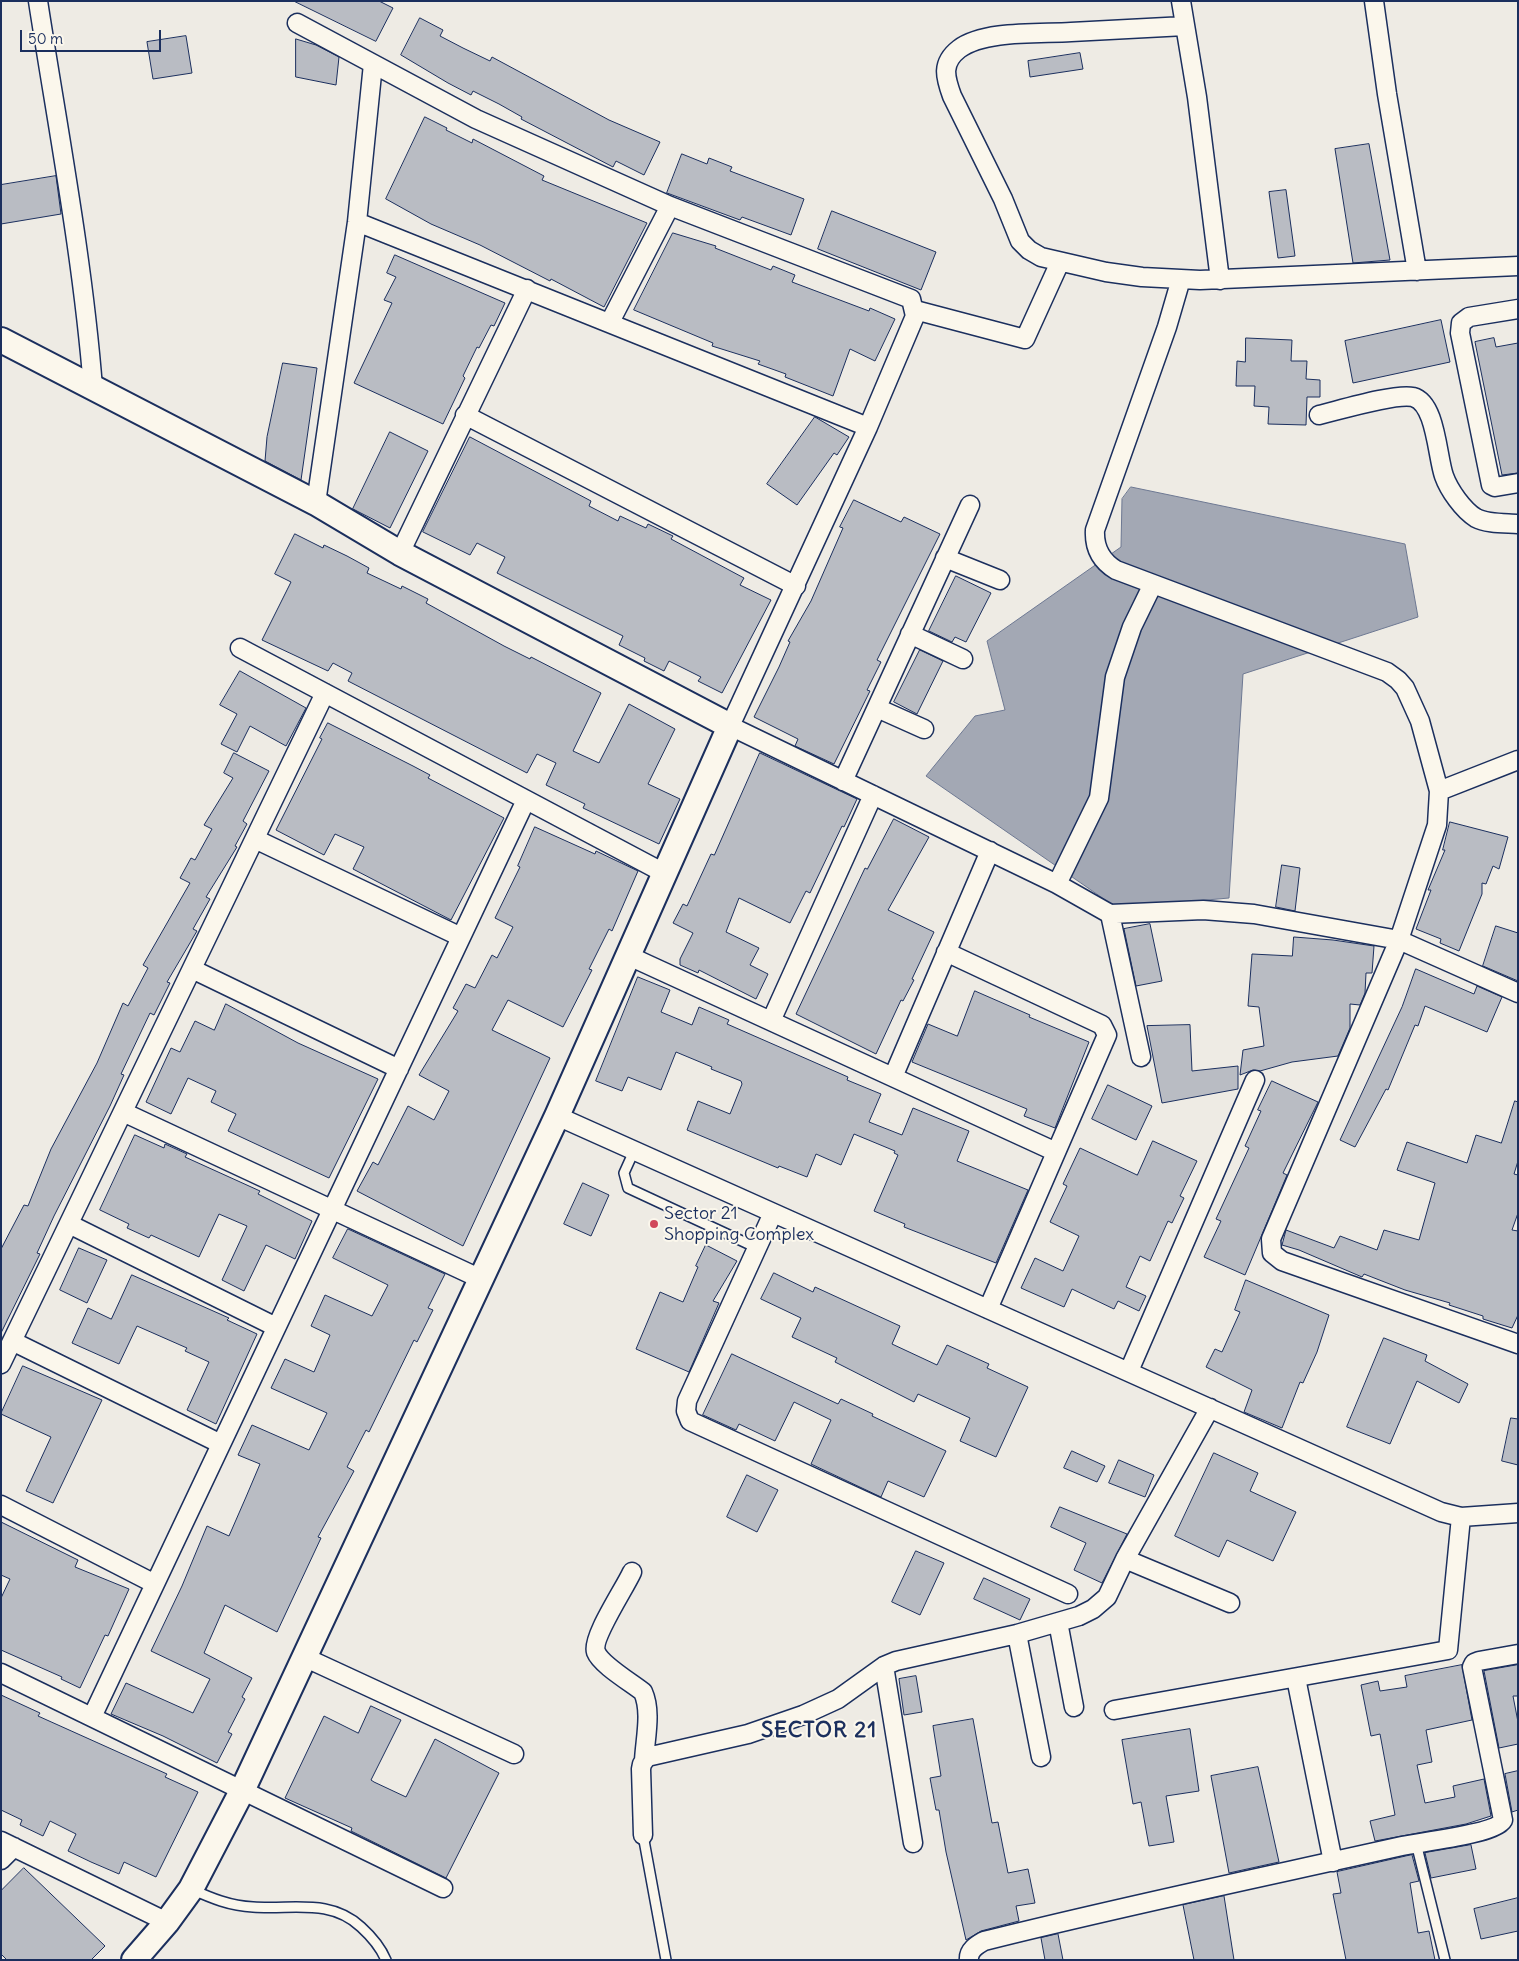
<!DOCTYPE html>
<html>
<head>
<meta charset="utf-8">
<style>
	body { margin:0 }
	#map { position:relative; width:1519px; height:1961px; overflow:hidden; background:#eeebe4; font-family:Delius,sans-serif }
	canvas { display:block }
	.frame { position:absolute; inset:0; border:2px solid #1b2f5e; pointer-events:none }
	.scale { position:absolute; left:20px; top:30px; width:141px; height:22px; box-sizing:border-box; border:2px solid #1b2f5e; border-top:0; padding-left:6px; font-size:15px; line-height:18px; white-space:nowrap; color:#1b2f5e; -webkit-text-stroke:4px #fbf7ec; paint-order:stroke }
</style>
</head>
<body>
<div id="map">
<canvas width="1519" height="1961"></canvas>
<div class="frame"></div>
<div class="scale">50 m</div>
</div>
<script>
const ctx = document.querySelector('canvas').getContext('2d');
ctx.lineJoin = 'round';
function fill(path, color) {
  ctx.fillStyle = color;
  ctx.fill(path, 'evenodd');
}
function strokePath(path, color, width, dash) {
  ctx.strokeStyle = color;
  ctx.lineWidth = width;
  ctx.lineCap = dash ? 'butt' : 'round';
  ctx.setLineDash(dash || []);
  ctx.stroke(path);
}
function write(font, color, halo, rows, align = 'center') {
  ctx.font = font + ' Delius,sans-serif';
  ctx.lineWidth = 4;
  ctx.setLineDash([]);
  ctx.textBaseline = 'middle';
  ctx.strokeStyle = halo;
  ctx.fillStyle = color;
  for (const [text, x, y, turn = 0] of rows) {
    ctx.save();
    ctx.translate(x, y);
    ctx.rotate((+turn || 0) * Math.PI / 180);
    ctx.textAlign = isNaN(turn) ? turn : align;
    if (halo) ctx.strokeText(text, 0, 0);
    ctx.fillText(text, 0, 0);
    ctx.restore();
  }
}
const water = new Path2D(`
	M1131 487 1405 544 1418 617 1243 674 1229 898 1117 908 926 776 975 716 1005 710 987 641 1121 547 1122 499Z`);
fill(water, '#a3a8b4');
strokePath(water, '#6d7892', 1);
const building = new Path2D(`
	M294 1H379L393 8 376 41Z
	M420 18 443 30 440 36 463 48 490 61 492 57 609 120 660 142 644 175 616 161 613 167 521 119 522 117 499 104 473 91 471 95 448 83 401 55Z
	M186 36 192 73 153 79 147 42Z
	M296 39 316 45 339 57 336 85 296 77Z
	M1080 53 1083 69 1030 77 1028 61Z
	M425 117 447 128 446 130 472 143 473 139 544 176 542 180 647 223 604 307 551 279 550 281 480 245 431 224 386 199Z
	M1369 144 1390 260 1353 263 1335 149Z
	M682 154 707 164 709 158 732 167 730 171 804 199 791 235 742 217 740 220 667 193Z
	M56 176 61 214 1 224V185Z
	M1286 190 1295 256 1278 258 1269 192Z
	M832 211 936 252 921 290 818 249Z
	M673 233 716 246 715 248 771 270 773 266 795 275 792 282 869 311 870 308 895 319 875 361 850 349 833 396 785 377 786 374 758 364 760 361 712 346 713 343 634 310Z
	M395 255 505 303 494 326 491 325 479 348 477 347 463 376 465 378 443 424 354 383 392 303 384 300 396 277 387 273Z
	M1441 320 1450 362 1353 383 1345 341Z
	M1246 338 1292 340 1291 361H1307L1306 379 1320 380V397H1307L1306 425 1268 424 1269 407 1254 406 1255 386H1236L1237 361 1245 362Z
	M1494 338 1496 347 1518 343V473L1502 475 1475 342Z
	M283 363 317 368 301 480 265 461 267 437Z
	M815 417 849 437 837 455 834 453 797 505 767 484Z
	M390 432 428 451 390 528 353 509Z
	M470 437 591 501 589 506 618 521 620 516 646 528 648 524 673 536 671 539 744 578 740 585 771 600 722 693 698 681 701 677 669 661 664 671 644 661 645 658 619 645 623 636 497 573 505 557 477 543 470 555 423 532Z
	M854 500 901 522 904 517 940 534 877 660 881 662 867 690 870 691 834 764 795 746 798 739 754 717 779 667 790 642 788 641 811 601 843 528 840 527Z
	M295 534 323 548 324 545 347 556 369 568 367 573 401 589 402 586 428 599 426 603 504 646 530 659 531 657 601 693 573 751 599 763 629 704 675 729 648 784 680 799 659 844 583 808 585 804 546 785 556 763 537 754 527 773 348 681 352 673 333 663 328 671 262 640 291 582 275 574Z
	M956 576 991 593 966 642 955 637 952 642 929 631Z
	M920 650 943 661 917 714 894 702Z
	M240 671 306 708 286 746 250 726 237 752 221 744 237 714 220 705Z
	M328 723 413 766 430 775 428 778 504 818 451 920 353 869 364 847 335 834 324 855 276 830 322 739 320 738Z
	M234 753 269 771 243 821 247 824 235 846 237 847 206 897 210 899 193 929 197 931 167 982 170 983 154 1015 150 1013 121 1074 124 1075 110 1106 54 1216 37 1253 40 1254 1 1333V1249L24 1205 28 1206 51 1149 97 1063 123 1003 128 1006 148 968 143 965 190 883 180 878 191 858 195 860 212 829 204 825 233 778 224 773Z
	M760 753 857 799 844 827 842 826 810 893 806 891 790 923 739 898 726 932 759 948 750 965 768 974 756 999 699 970 698 973 680 965V959L693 933 673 923 683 904 687 906 711 854 714 855Z
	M894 819 929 837 888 910 934 932 912 979 914 980 903 1001 901 1000 876 1054 796 1014 865 868 867 869Z
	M1450 822 1508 837 1499 869 1493 866 1486 884 1482 883V894L1459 951 1440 943 1441 939 1416 929 1431 890H1428L1445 850H1443Z
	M535 827 595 854 596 851 638 871 612 931 609 929 589 969 592 970 563 1027 508 1000 492 1030 550 1058 463 1246 357 1191 373 1162 378 1165 408 1106 434 1120 449 1091 419 1075 458 1011 453 1008 466 984 475 988 492 955 497 958 513 927 495 918 520 867 518 866Z
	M1282 865 1300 868 1295 911 1276 907Z
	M1150 924 1162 981 1136 986 1124 929Z
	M1496 926 1518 933V981L1483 966Z
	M1294 937 1333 940 1374 946 1372 973H1366L1365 993 1360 1005 1350 1004V1028L1338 1056 1292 1062 1260 1071 1253 1070 1240 1075 1243 1050 1264 1046 1259 1007 1248 1006 1252 954 1292 956Z
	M1416 969 1474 994 1477 986 1502 997 1487 1032 1425 1006 1418 1026 1415 1025 1388 1090 1386 1089 1355 1147 1340 1140 1402 1007Z
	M638 977 670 990 661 1012 692 1025 699 1007 729 1020 727 1024 848 1077 847 1080 881 1094 869 1122 902 1135 913 1108 969 1131 957 1161 1028 1190 996 1263 904 1227 905 1224 874 1211 898 1155 894 1153 895 1151 854 1134 841 1165 816 1154 807 1177 779 1166 778 1168 687 1130 698 1101 730 1114 742 1084 741 1081 711 1069 712 1067 676 1052 661 1090 628 1077 622 1091 596 1081Z
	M975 991 1030 1015 1029 1017 1089 1042 1055 1128 1024 1116 1027 1109 912 1062 928 1024 957 1036Z
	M226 1004 298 1043 378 1079 329 1178 228 1131 236 1114 211 1102 216 1091 188 1078 171 1114 146 1102 171 1048 180 1052 195 1021 214 1030Z
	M1190 1025 1192 1071 1238 1066V1089L1162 1103 1147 1026Z
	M1272 1081 1318 1102 1283 1173 1287 1175 1245 1275 1204 1257 1221 1221 1216 1219 1249 1148 1245 1146 1261 1111 1258 1110Z
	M1108 1085 1152 1106 1136 1140 1092 1119Z
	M1515 1101 1518 1102V1161L1514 1174 1518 1175V1213L1512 1230 1518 1231V1315L1512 1328 1483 1319V1316L1449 1305 1450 1303 1405 1290 1364 1274 1362 1277 1299 1250 1282 1245 1286 1230 1334 1248 1340 1236 1377 1250 1384 1230 1419 1240 1435 1183 1397 1170 1407 1142 1467 1163 1476 1135 1501 1143Z
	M135 1135 164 1148 165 1144 187 1154 185 1157 260 1191 258 1194 312 1221 295 1259 266 1245 244 1291 222 1280 247 1226 219 1214 199 1257 151 1235 149 1238 127 1228 129 1224 100 1210Z
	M1153 1141 1197 1161 1180 1196 1184 1198 1172 1223 1168 1221 1150 1261 1140 1256 1126 1287 1146 1296 1139 1311 1118 1301 1114 1309 1072 1289 1064 1307 1021 1288 1035 1258 1063 1271 1079 1236 1050 1222 1067 1186 1063 1184 1080 1148 1137 1175Z
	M583 1183 609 1195 591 1236 564 1224Z
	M348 1229 445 1274 428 1308 433 1310 417 1342 414 1340 369 1432 366 1430 347 1467 354 1471 318 1537 321 1538 277 1632 225 1605 204 1653 252 1678 242 1697 245 1699 228 1732 232 1734 217 1763 163 1736 111 1714 126 1683 193 1713 210 1679 151 1651 182 1586 207 1526 229 1536 246 1497 260 1464 238 1455 252 1425 309 1450 327 1413 271 1388 285 1359 314 1372 330 1335 311 1326 325 1295 372 1316 388 1285 333 1258Z
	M706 1245 737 1261 713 1301 719 1303 689 1372 636 1349 660 1292 683 1302 698 1267 696 1266Z
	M79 1248 107 1260 87 1303 60 1290Z
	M774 1273 813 1292 815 1287 900 1326 892 1344 937 1365 947 1345 989 1364 987 1368 1028 1387 996 1457 960 1441 970 1418 918 1394 914 1402 835 1362 837 1358 792 1337 801 1318 761 1299Z
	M132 1275 229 1318 227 1320 257 1334 216 1424 187 1410 209 1362 185 1351 187 1348 137 1326 119 1364 72 1343 88 1308 111 1319Z
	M1246 1280 1329 1315 1317 1352 1303 1383 1300 1382 1282 1428 1244 1412 1252 1390 1206 1367 1215 1349 1222 1352 1240 1312 1235 1310Z
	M1384 1338 1427 1355 1425 1361 1468 1384 1459 1403 1417 1381 1390 1444 1347 1427Z
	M732 1354 838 1404 841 1399 873 1414 872 1416 946 1451 924 1497 888 1481 881 1497 811 1464 831 1420 794 1402 775 1441 739 1424 736 1430 703 1415Z
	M23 1366 102 1400 53 1503 26 1491 51 1437 1 1414Z
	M1511 1418 1518 1419V1465L1502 1461Z
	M1072 1451 1105 1466 1097 1482 1064 1468Z
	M1214 1453 1258 1473 1250 1491 1296 1512 1273 1561 1227 1540 1219 1557 1175 1536Z
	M1119 1460 1154 1475 1145 1497 1109 1483Z
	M747 1475 778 1490 757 1532 727 1517Z
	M1060 1507 1127 1534 1102 1583 1074 1570 1086 1543 1051 1527Z
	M1 1522 78 1560 75 1567 129 1589 108 1636 105 1635 80 1688 61 1679 62 1677 1 1650V1598L10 1579 1 1575Z
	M916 1551 944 1563 920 1615 892 1602Z
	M984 1578 1030 1599 1020 1620 974 1599Z
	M1462 1665 1472 1720 1426 1730 1432 1762 1417 1765 1425 1803 1455 1797 1453 1786 1484 1779 1491 1816 1466 1824 1375 1841 1370 1821 1395 1815 1380 1734 1371 1736 1361 1685 1378 1681 1380 1691 1407 1687 1405 1676Z
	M1518 1665V1696H1513L1518 1722V1744L1499 1748 1484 1671Z
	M916 1676 922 1712 904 1715 899 1679Z
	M1 1695 40 1713 38 1716 167 1774 165 1777 198 1792 156 1877 124 1862 119 1874 91 1862 68 1851 76 1834 50 1821 43 1836 20 1825 22 1820 1 1810Z
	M371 1706 401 1720 371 1780 374 1782 406 1797 435 1739 499 1773 446 1878 351 1831 352 1828 285 1798 324 1716 358 1733Z
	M973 1719 992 1823 998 1822 1008 1873 1028 1869 1035 1903 1016 1906 1019 1921 981 1931 966 1940 946 1852 939 1810H936L930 1778 941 1776 933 1726Z
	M1190 1729 1199 1791 1166 1796 1174 1842 1149 1846 1141 1802 1133 1804 1122 1740Z
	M1258 1767 1279 1862 1229 1873 1211 1776Z
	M1518 1771V1810L1512 1812 1505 1774Z
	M1471 1845 1476 1869 1431 1878 1425 1853Z
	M1412 1855 1419 1881 1410 1883 1418 1933 1429 1931 1435 1960H1346L1333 1894 1341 1893 1337 1872Z
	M24 1868 105 1946 91 1960H7L1 1954V1891Z
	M1224 1896 1234 1960H1194L1183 1905Z
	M1518 1898V1931L1481 1939 1474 1909Z
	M1058 1934 1063 1960H1045L1041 1938Z`);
fill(building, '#b9bcc3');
strokePath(building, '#1b2f5e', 1);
const lane = new Path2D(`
	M634 1151 624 1173 628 1188 757 1248
	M643 1835 666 1960
	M1416 1843 1445 1960
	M191 1889C211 1898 230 1906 253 1907 292 1910 330 1898 361 1927 372 1937 380 1946 386 1960`);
const street = new Path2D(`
	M38 1C58 130 83 259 93 388
	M1181 1 1197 97 1220 280
	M1374 1 1387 94 1417 271
	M297 23 476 119 670 206 911 299 915 316 868 427 730 726 1057 884 1110 914 1203 910 1254 914 1399 940 1518 993
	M1185 26C1147 28 1109 30 1071 32 1040 34 984 30 959 49 941 63 945 77 952 96L1003 199 1020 241 1029 250 1041 257 1106 272 1142 277 1200 280 1518 266
	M357 222 868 427
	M1181 279 1167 327 1095 530C1094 548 1101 561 1116 570L1387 672 1398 680 1405 688 1420 721 1439 791 1437 825 1399 940 1271 1239 1272 1253 1282 1261 1518 1344
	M1518 309 1469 317 1461 323 1460 333 1491 485 1495 487 1518 483
	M915 310 1025 339 1060 262
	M610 322 670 206
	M465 415 796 586
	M1319 415C1340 410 1395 393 1413 397 1436 403 1437 456 1444 476 1449 490 1463 510 1476 518 1487 524 1506 523 1518 524
	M316 503 357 222 373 64
	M400 553 527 289
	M945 558 1000 580
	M910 634 963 659
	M240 648 666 874
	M877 708 924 729
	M843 781 970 505
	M1439 791 1518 760
	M255 839 461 937
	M1057 884 1099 798 1115 677 1132 627 1153 584
	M1110 914 1141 1057
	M946 952 1102 1025 1107 1035 988 1309
	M629 956 1056 1152
	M192 969 399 1069
	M771 1021 873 795
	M893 1077 990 851
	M123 1112 481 1279
	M557 1116 1441 1512 1461 1517 1518 1513
	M773 1213 687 1401 686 1411 690 1421 1068 1594
	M69 1224 276 1327
	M12 1341 221 1444
	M1 1364 325 693
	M1129 1371 1255 1080
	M1 1505 155 1584
	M1125 1559 1230 1603
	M632 1572C625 1588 591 1638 596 1652 601 1665 632 1683 643 1692 652 1712 645 1739 644 1761
	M1058 1622 1074 1707
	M1017 1634 1041 1757
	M304 1657 514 1754
	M884 1666 913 1843
	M1 1673 443 1888
	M1296 1678 1333 1862
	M1114 1710 1448 1650 1461 1517
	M92 1717 526 800
	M643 1835 641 1769 642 1764 647 1757 748 1734 803 1715 838 1699 884 1666 896 1661 1017 1634 1079 1616 1093 1609 1107 1597 1125 1559 1210 1408
	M1 1841 167 1922
	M1 1860 14 1847
	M969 1960C968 1950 977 1945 984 1941 1123 1906 1263 1877 1402 1846 1420 1842 1496 1834 1503 1820L1472 1667 1474 1663 1479 1661 1518 1654`);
const secondary = new Path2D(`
	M1 340 316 503 400 553 730 726 557 1116 242 1791 191 1889 167 1922 134 1960`);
strokePath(lane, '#1b2f5e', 12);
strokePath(street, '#1b2f5e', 21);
strokePath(secondary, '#1b2f5e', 28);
strokePath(lane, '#fbf7ec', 9);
strokePath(street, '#fbf7ec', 18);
strokePath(secondary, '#fbf7ec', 24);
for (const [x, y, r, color] of [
	[654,1224,5,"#d1495b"]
]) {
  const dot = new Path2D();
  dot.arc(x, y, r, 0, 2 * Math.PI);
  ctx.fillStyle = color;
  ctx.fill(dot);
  strokePath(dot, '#fbf7ec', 2);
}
write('18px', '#1b2f5e', '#fbf7ec', [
	["Sector 21",664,1214],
	["Shopping Complex",664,1235]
], 'left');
ctx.letterSpacing = '1px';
write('bold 22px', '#1b2f5e', '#fbf7ec', [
	["SECTOR 21",819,1731]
]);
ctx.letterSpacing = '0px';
</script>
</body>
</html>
